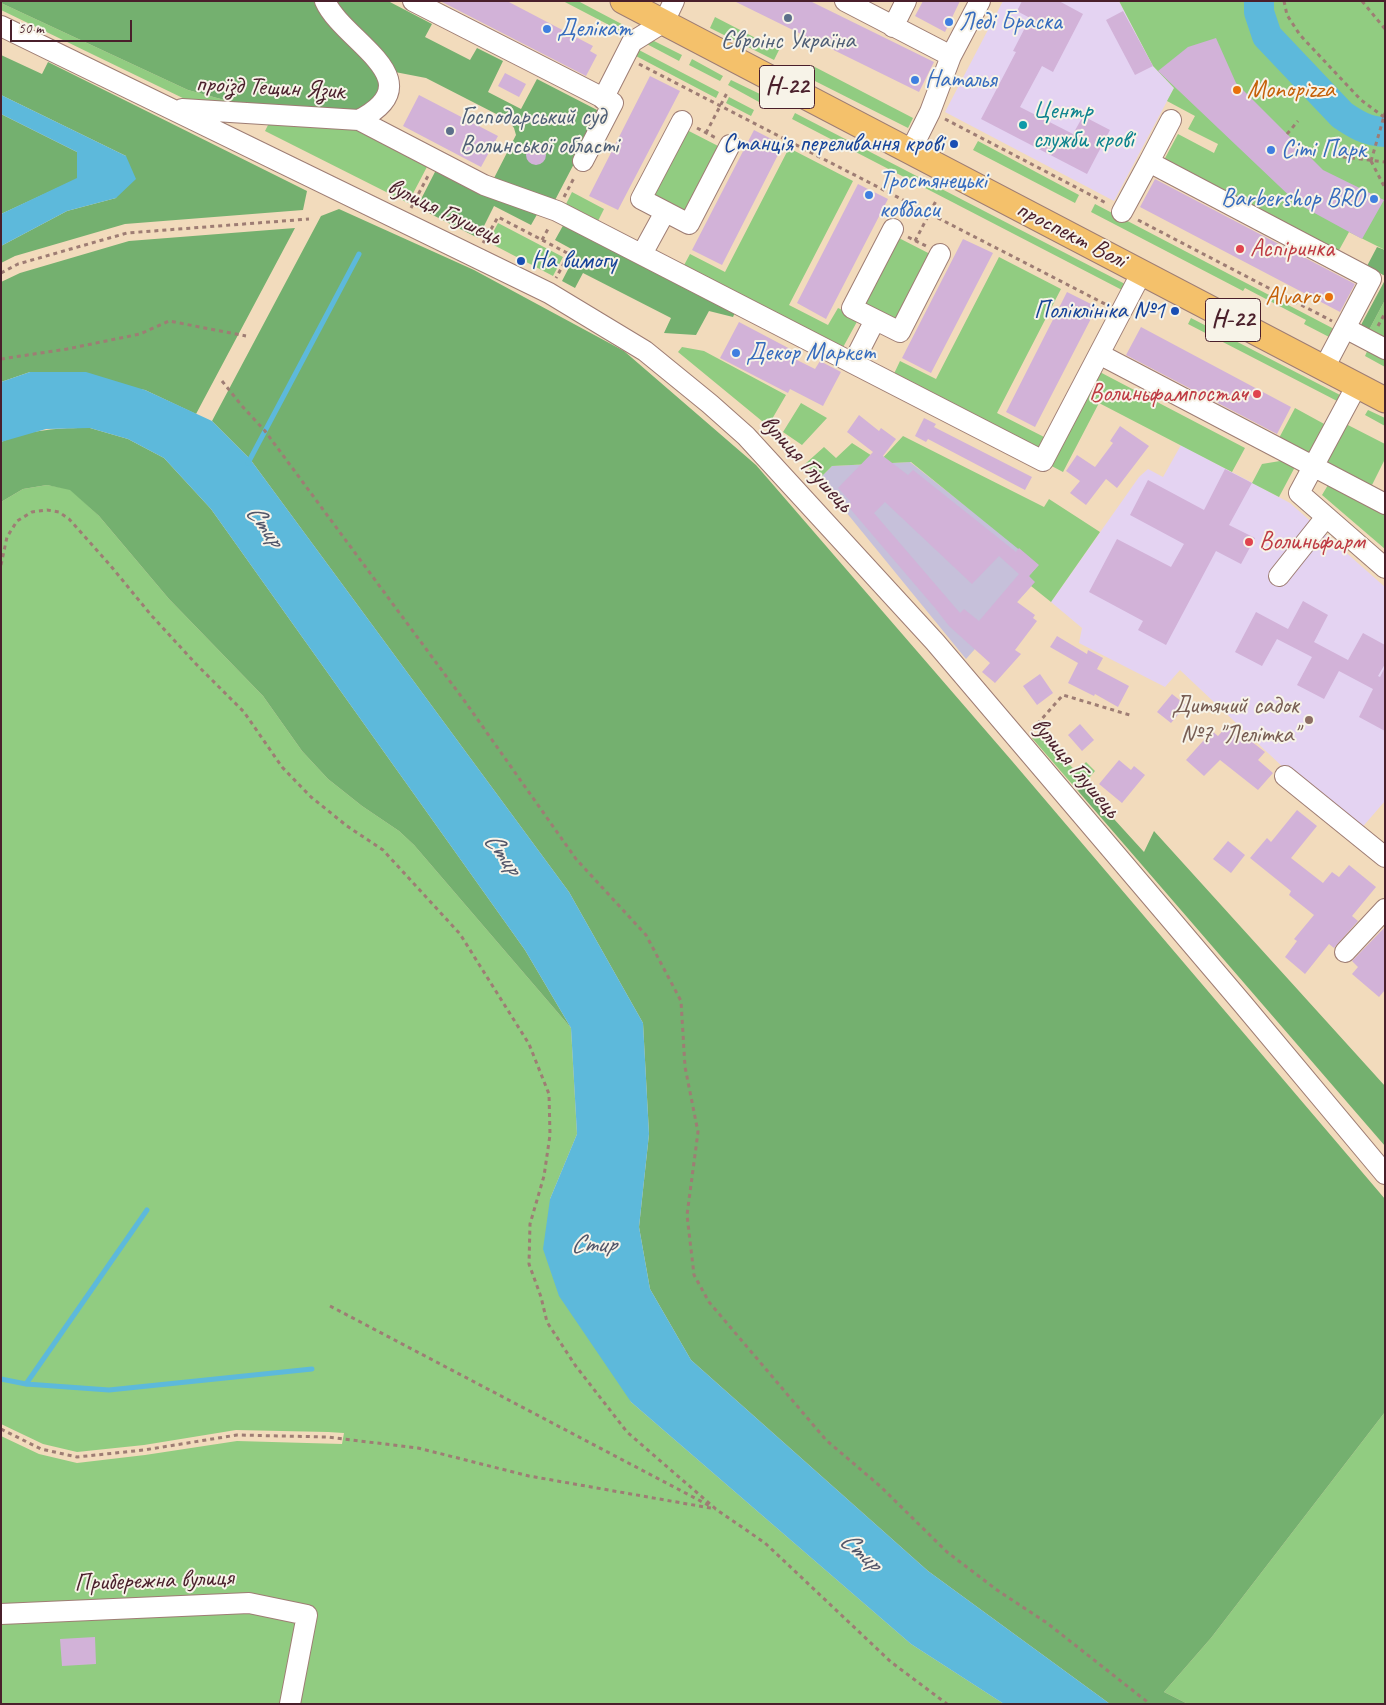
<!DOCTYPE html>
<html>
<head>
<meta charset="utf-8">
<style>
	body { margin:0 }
	#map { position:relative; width:1386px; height:1705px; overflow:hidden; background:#f2dbbc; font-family:Caveat,sans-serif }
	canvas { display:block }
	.frame { position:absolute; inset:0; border:2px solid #4a1f2b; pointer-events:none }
	.scale { position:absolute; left:10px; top:20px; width:122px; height:22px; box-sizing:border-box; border:2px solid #4a1f2b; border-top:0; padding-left:6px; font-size:15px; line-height:18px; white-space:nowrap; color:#4a1f2b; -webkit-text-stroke:4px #f7f3e8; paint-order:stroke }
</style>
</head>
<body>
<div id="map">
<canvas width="1386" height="1705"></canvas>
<div class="frame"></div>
<div class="scale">50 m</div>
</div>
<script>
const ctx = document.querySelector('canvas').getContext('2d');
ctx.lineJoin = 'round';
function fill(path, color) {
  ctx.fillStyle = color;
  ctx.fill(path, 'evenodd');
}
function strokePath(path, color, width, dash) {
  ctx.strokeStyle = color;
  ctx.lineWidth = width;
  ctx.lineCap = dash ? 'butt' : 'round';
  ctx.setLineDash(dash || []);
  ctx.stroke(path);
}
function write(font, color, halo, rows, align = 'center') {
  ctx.font = font + ' Caveat,sans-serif';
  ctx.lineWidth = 4;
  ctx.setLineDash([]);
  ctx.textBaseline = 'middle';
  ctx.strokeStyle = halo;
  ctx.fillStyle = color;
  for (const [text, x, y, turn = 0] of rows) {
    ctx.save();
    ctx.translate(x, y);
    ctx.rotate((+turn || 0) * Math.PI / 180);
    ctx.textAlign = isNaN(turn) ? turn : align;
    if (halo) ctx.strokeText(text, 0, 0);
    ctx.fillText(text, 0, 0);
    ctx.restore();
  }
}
fill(new Path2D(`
	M1003 1H1119L1153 66 1174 88 1114 201 945 112Z
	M1181 445 1290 503 1385 587V801L1359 831 1286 770 1180 670 1165 687 1079 643 1082 628 1051 602 1139 477 1148 469 1163 477Z`), '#e4d3f2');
fill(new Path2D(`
	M910 462 1019 548 1035 582 966 659 819 479 832 466Z`), '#c6c0da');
fill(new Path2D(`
	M563 1H578L633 30 630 36Z
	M1119 1H1385V250L1349 232 1338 252 1164 160 1178 134 1214 153 1218 144 1188 129 1195 116 1167 101 1174 88 1153 66Z
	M1 3 188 90 239 104 191 102 1 10Z
	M715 17 779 50 774 60 710 28Z
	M646 37 682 55 679 61 643 42Z
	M639 50 719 92 716 98 636 56Z
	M692 59 723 76 720 81 689 65Z
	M813 66 913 118 908 128 807 77Z
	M731 80 762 95 759 102 728 85Z
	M729 97 754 110 751 116 726 103Z
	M795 113 1125 284 1122 290 792 119Z
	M270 121 353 126 429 163 408 203 265 131Z
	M685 129 722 148 686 216 649 197Z
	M978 141 1079 195 1075 203 973 150Z
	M789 148 853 181 789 305 828 325 838 308 859 318 841 351 682 269 690 254 725 272Z
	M572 192 604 209 596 225 564 208Z
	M1095 204 1336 330 1331 338 1304 324 1306 320 1245 288 1243 291 1091 212Z
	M498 223 563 257 553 276 488 242Z
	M895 236 934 256 897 326 859 306Z
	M999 257 1061 289 997 413 1048 439 1040 454 892 378 900 361 936 379Z
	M1385 300V338L1369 330Z
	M1191 318 1342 396 1339 402 1188 324Z
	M682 347 704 351 786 395 768 426 678 352Z
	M1369 347 1385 356V367L1365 356Z
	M1096 370 1245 448 1232 472 1099 403 1063 472 1046 463Z
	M801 403 827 418 802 445 783 432Z
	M1295 408 1326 425 1310 457 1278 440Z
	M1368 410 1385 418V426L1365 415Z
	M1344 423 1385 444V459L1370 489 1322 465Z
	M903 436 1044 507 1049 499 1100 532 1051 602 1031 586 1029 576 1038 565 911 462 832 466 819 479 805 464 824 447 836 458 852 443 880 461Z
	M1286 460 1296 465 1279 497 1252 483 1262 464Z
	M47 485 70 489 99 516 169 599 263 696 302 751 328 779 362 806 399 831 414 845 571 1028 577 1134 550 1199 631 1402 911 1644 1004 1704H298L314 1610 1 1608V1436L39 1454 77 1463 145 1455 237 1441 342 1444 344 1433 328 1432 236 1430 144 1445 77 1452 43 1444 1 1424V502L23 489Z
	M1328 485 1385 514V549L1322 495Z
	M1037 733 1077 772 1086 762 1095 771 1078 791 1032 738Z
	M1385 1412V1704H1188L1164 1692 1211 1638Z
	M249 1612 296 1623 282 1704H1V1621Z`), '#91cc81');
fill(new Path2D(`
	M1 1H318L382 79 377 98 357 112 239 104 188 90 1 3Z
	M334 1H388L432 24 425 37 470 60 477 48 503 61 488 92 521 109 537 79 601 112 553 204 492 182 516 135 514 128 508 120 426 78 395 72Z
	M1 55 42 74 48 62 307 191 303 210 125 224 15 256 1 263V246L67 211 116 198 126 156 1 95Z
	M1 114 77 152V179L1 214Z
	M437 168 539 211 531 225 494 206 478 238 417 207Z
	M339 209 474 270 624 351 756 465 1012 761 1385 1199V1412L1211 1638 1164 1692 1188 1704H1110L928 1571 691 1360 650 1289 639 1227 649 1134 643 1023 569 892 250 459 212 421 321 216Z
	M565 222 736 310 733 317 709 311 696 335 664 333 671 318 583 273 575 288 562 281 577 252 555 240Z
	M295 228 196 414 145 390 30 372 1 382V282L20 273 129 241Z
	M1377 247 1385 250V276L1367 266Z
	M1385 280V300L1369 330 1361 325Z
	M90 428 128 439 164 458 211 509 525 950 571 1028 414 845 399 831 362 806 328 779 302 751 263 696 169 599 99 516 70 490 47 485 23 489 1 502V442C32 429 58 428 90 428Z
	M1083 785 1144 852 1154 831 1385 1086V1146L1078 791Z`), '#74b06f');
fill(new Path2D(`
	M1 95 126 156 136 179 116 198 67 211 1 246V214L77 178V152L1 114Z
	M30 372H86L145 390 212 421 250 459 569 892 643 1023 649 1134 639 1227 650 1289 691 1360 928 1571 1110 1704H1004L911 1644 631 1402 559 1296 543 1249 550 1199 577 1134 571 1028 525 950 211 509 164 458 128 439 90 428 46 429 1 442V382Z`), '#5db9db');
strokePath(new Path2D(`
	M248 463 359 254
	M1 1379 26 1384 109 1390 312 1369
	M26 1384 147 1210`), '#5db9db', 5);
strokePath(new Path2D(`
	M1259 1V12L1267 36 1342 115C1355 124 1368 132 1385 132`), '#5db9db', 30);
fill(new Path2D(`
	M440 1H507L593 46 590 51 597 55 586 76Z
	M734 1H810L934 62 919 92Z
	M923 1H960L945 32 915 16Z
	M1022 1H1059L1083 14 1053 72 1042 66 1020 107 1073 134 1083 116 1110 130 1087 174 981 119 1016 52 1013 51 1030 18 1017 11Z
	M1123 11 1153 66 1135 75 1106 20Z
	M1216 38 1236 83 1323 170 1384 200 1362 239 1298 204 1158 71 1188 47Z
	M505 73 526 84 519 97 498 86Z
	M650 76 680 91 618 210 589 196Z
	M419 95 498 136 481 167 403 126Z
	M754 130 783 145 722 265 692 250Z
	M526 155a10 10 0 1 1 20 0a10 10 0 1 1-20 0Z
	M1155 179 1355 284 1340 312 1140 207Z
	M858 184 888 199 826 319 797 303Z
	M963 239 993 253 931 373 902 358Z
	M1067 292 1097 307 1035 427 1006 412Z
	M739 322 794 351 791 357 815 369 820 361 841 372 823 406 790 389 788 393 720 358Z
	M1141 327 1291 407 1277 434 1126 355Z
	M859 415 879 431 881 428 896 439 883 456 908 475 913 470 1016 552 1019 548 1039 565 1029 576 1035 582 1017 602 1035 615 1033 618 1037 621 1015 650 1021 654 995 683 982 672 990 663 949 626 935 608 847 505 851 502 838 488 873 452 847 432ZM885 502 972 584 999 556 1019 574 979 621 964 609 960 613 874 513Z
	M924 418 936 424 934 427 1032 477 1025 490 928 439 926 442 915 436Z
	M1120 426 1149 446 1117 488 1106 479 1086 505 1070 493 1080 481 1066 471 1077 455 1095 467 1113 443 1110 441Z
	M1225 469 1252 483 1229 525 1255 538 1241 564 1216 551 1166 645 1138 630 1143 621 1089 592 1117 539 1171 567 1184 544 1130 515 1148 480 1204 510Z
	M1303 601 1328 615 1314 642 1348 660 1363 633 1385 645V664L1378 676 1380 677 1385 667V731L1359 717 1373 689 1339 671 1324 699 1297 685 1312 657 1277 639 1262 666 1235 652 1256 612 1288 629Z
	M1057 636 1087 654 1088 650 1103 658 1097 669 1129 686 1118 707 1095 694 1094 696 1068 683 1078 663 1050 647Z
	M1040 674 1053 693 1037 705 1023 686Z
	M1172 694 1186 705 1171 723 1157 712Z
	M1080 724 1094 740 1082 751 1068 735Z
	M1229 724 1265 752 1258 760 1273 773 1258 790 1220 760 1204 776 1186 760 1212 731 1218 736Z
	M1119 760 1131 770 1134 766 1145 775 1122 803 1099 784Z
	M1297 810 1317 826 1291 858 1323 883 1332 872 1339 877 1349 865 1376 887 1352 916 1358 921 1334 948 1329 944 1305 974 1285 957 1297 941 1294 939 1314 915 1289 895 1291 891 1250 858 1267 838 1271 842Z
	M1228 841 1245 855 1231 873 1213 859Z
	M1385 927V990L1379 997 1352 974 1358 967 1352 961Z
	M95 1637 96 1664 62 1666 60 1639Z`), '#d2b2d8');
const minor = new Path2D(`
	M413 1 613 103 583 161
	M845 1 951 56 930 112 910 152
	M1 26 549 293 645 351 710 404 746 436 935 642 1242 1003 1385 1174
	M893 27 906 1
	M951 56 980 1
	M603 99 632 42 664 22 674 1
	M182 109 359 120C436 80 343 42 325 1
	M359 120 484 185 557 211 1043 461 1142 272
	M682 121 641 199 689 224 730 145
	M1149 162 1171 120
	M1122 212 1149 162 1371 279 1324 368
	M893 229 852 308 900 332 940 254
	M642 254 665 212
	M1345 328 1385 349
	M1099 354 1385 504
	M853 363 875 320
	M1357 385 1299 493 1385 568
	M1279 576 1326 517
	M1285 776 1385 857
	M1345 952 1385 909
	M1 1614 249 1603 307 1615 290 1704`);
const major = new Path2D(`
	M623 1 1385 400`);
strokePath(minor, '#9e7d74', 22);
strokePath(major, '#9e7d74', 27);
strokePath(new Path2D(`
	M1284 1 1287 15 1300 35 1361 100 1384 117
	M1362 1 1385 29
	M639 64 1107 305
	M945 119 1108 204
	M697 128 716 138
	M706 133 728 91
	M1287 134 1298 121
	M1335 156 1385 162
	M1371 161 1385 113
	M1371 161 1385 188
	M564 197 575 176
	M411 208 429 174
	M1138 220 1332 321
	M908 237 926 246
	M542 240 549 227
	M915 241 937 199
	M483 243 498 217 569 254 556 278
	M1 273 18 264 127 233 309 219
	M1378 326 1385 313
	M1 359 67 349 140 334 169 321 246 336
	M222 381 242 406 265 431 466 703 576 859 646 935 681 1001 685 1067 698 1132 687 1215 694 1275 709 1302 826 1440 880 1486 947 1552 997 1590 1047 1623 1150 1704
	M1 565 7 537 17 521 32 512 47 510 59 512 69 519 110 565 151 615 196 664 244 712 282 767 311 797 347 826 383 850 460 934 529 1044 549 1094 550 1135 544 1176 530 1224 529 1264 541 1297 547 1322 575 1365 627 1432 717 1510 765 1543 891 1662 947 1704
	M1032 730 1063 695 1133 716
	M330 1306 712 1507
	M1 1429 41 1449 77 1457 144 1450 237 1435 327 1437 418 1448 529 1476 716 1509`), '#9e7d74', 3, [4, 4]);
strokePath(minor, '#fff', 20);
strokePath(major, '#f4c16b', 25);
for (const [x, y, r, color] of [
	[788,18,5,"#5c6f8a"],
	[949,22,5,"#3f7fe0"],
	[547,29,5,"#3f7fe0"],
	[915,80,5,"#3f7fe0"],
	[1237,90,5,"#e8710a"],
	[1023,125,5,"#0f9aa8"],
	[450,131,5,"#5c6f8a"],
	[954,144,5,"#1a4fb4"],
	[1271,150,5,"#3f7fe0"],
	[869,195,5,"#3f7fe0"],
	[1374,199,5,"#3f7fe0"],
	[1240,249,5,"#e0444e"],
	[521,261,5,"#1a4fb4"],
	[1329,297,5,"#e8710a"],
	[1175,311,5,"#1a4fb4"],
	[736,353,5,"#3f7fe0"],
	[1257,394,5,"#e0444e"],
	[1249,542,5,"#e0444e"],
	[1309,720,5,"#8d6e63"]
]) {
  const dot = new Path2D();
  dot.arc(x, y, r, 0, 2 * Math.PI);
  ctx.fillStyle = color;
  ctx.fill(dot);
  strokePath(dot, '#f7f3e8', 2);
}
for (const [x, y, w] of [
	[787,87,55],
	[1233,320,55]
]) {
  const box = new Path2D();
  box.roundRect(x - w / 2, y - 21.5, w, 43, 4);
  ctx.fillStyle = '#f7f3e8';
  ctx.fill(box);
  strokePath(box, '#4a1f2b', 1);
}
write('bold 24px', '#4a1f2b', null, [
	["Н-22",787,87],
	["Н-22",1233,320]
]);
write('25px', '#366cbe', '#f7f3e8', [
	["Леді Браска",959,22],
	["Делікат",557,29],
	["Наталья",925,80],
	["Сіті Парк",1281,150],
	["Тростянецькі",879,181],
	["ковбаси",879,210],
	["Barbershop BRO",1364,199,"right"],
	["Декор Маркет",746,353]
], 'left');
write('25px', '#4e5e75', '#f7f3e8', [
	["Євроінс Україна",788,41],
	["Господарський суд",460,117,"left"],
	["Волинської області",460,146,"left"]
]);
write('25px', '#4a1f2b', '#f7f3e8', [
	["проїзд Тещин Язик",270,88,3],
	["вулиця Глушець",444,212,26],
	["проспект Волі",1071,235,27],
	["вулиця Глушець",806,464,47],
	["вулиця Глушець",1075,768,50],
	["Прибережна вулиця",154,1581,-2]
]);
write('25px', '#c56008', '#f7f3e8', [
	["Monopizza",1247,90],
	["Alvaro",1319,297,"right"]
], 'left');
write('25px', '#0d838f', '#f7f3e8', [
	["Центр",1033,111],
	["служби крові",1033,140]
], 'left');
write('25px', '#164399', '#f7f3e8', [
	["Станція переливання крові",944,144],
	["На вимогу",531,261,"left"],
	["Поліклініка №1",1165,311]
], 'right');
write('25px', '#be3a42', '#f7f3e8', [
	["Аспіринка",1250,249],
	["Волиньфампостач",1247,394,"right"],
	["Волиньфарм",1259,542]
], 'left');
write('25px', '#785e54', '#f7f3e8', [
	["Дитячий садок",1299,706],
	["№7 \"Лелітка\"",1299,735]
], 'right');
write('italic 26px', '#515569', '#f7f3e8', [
	["Стир",264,526,54],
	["Стир",502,854,54],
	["Стир",593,1245],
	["Стир",860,1552,41]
]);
</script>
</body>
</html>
